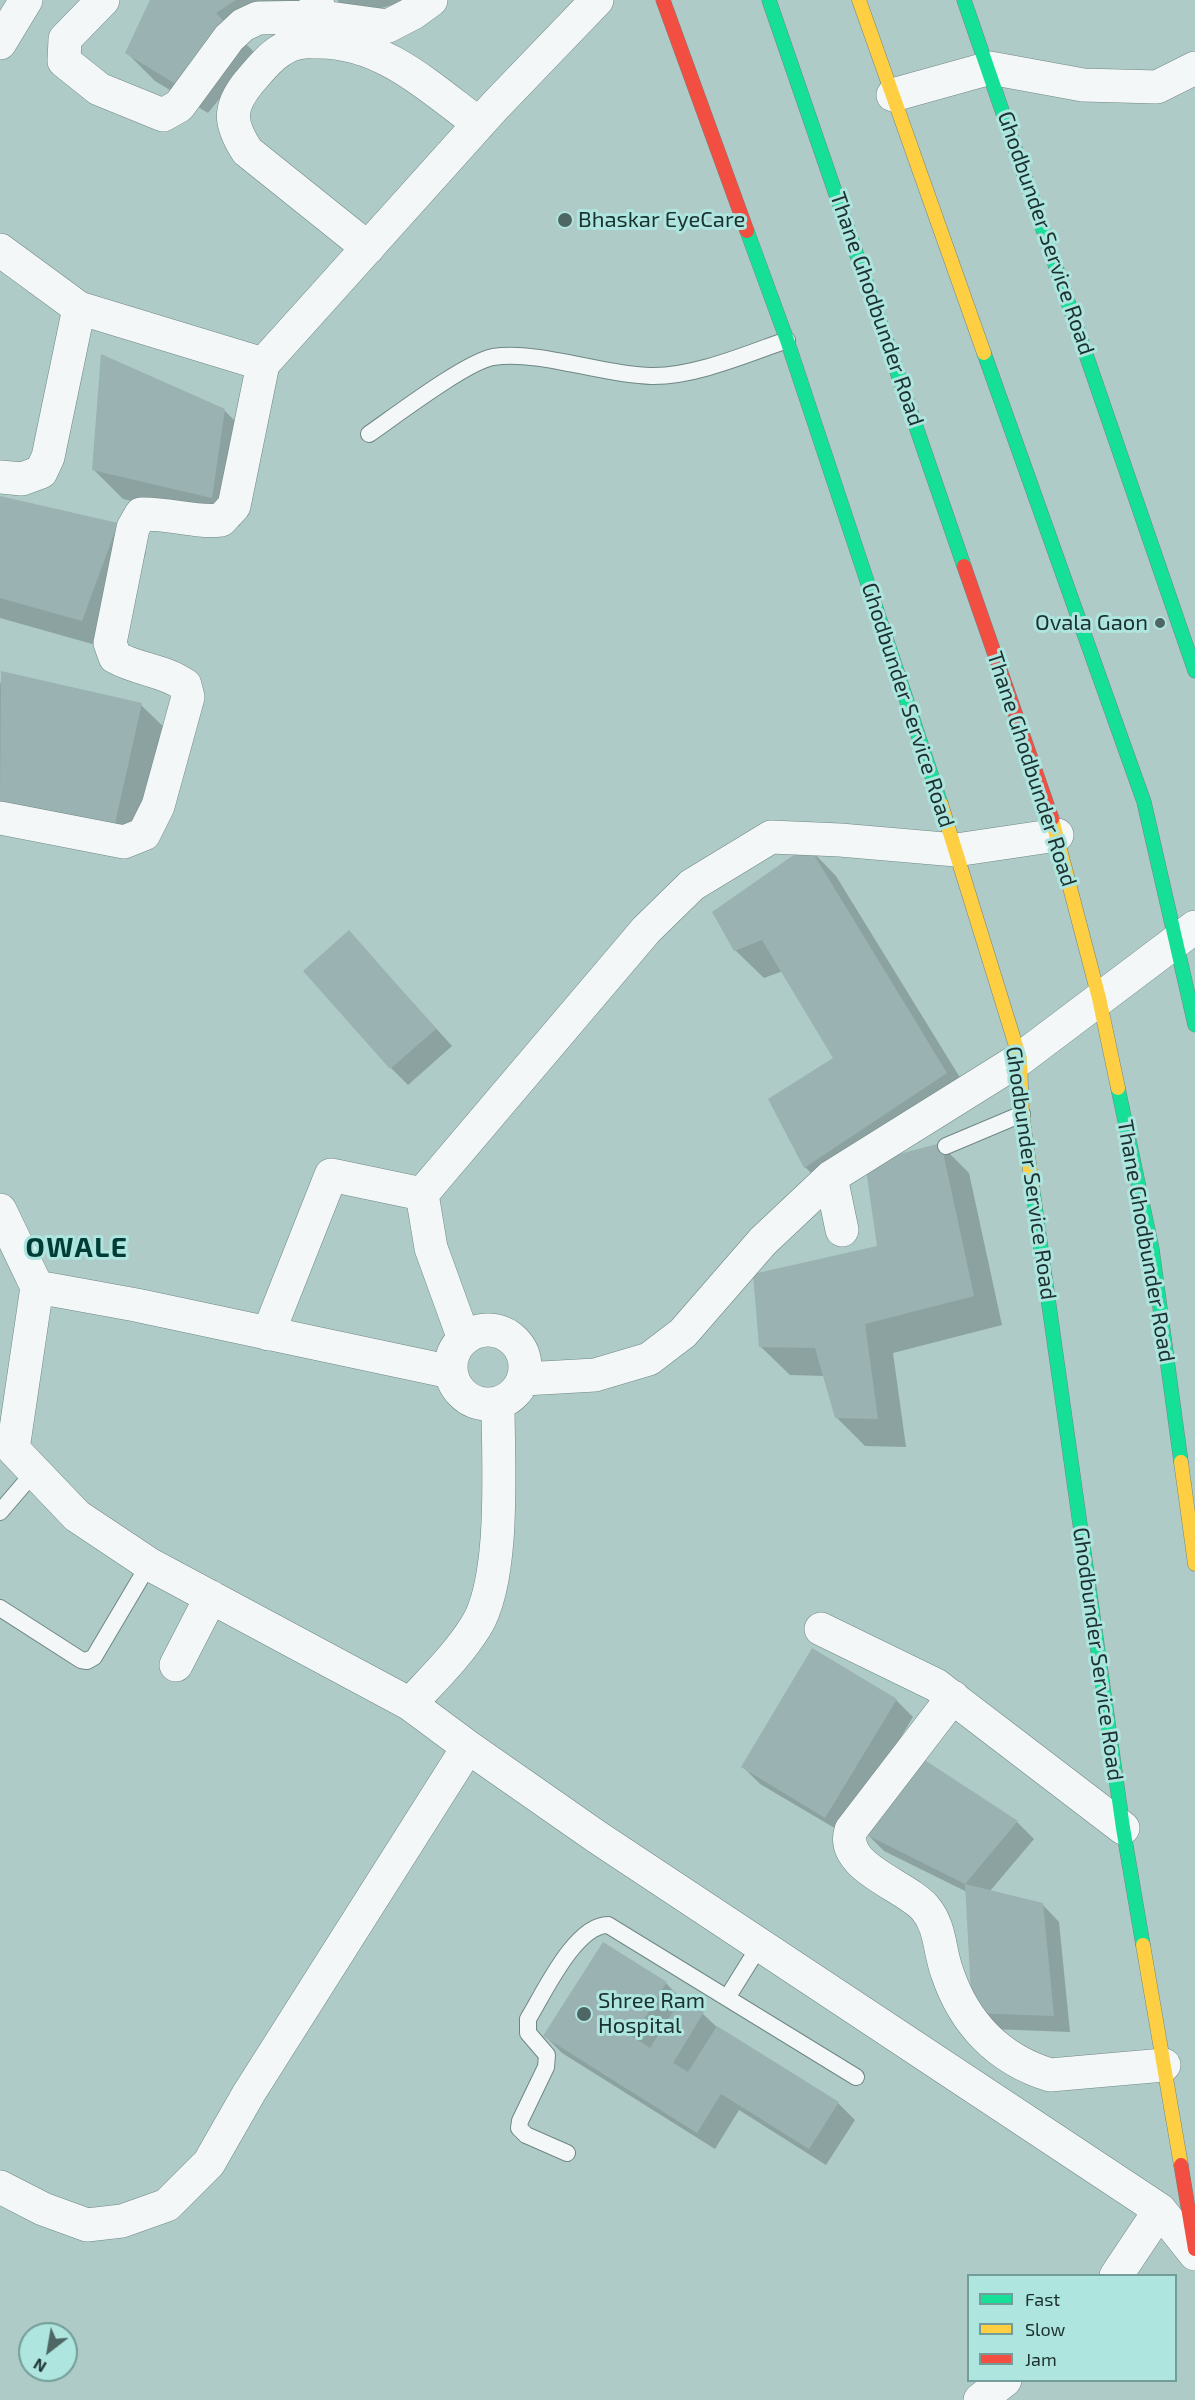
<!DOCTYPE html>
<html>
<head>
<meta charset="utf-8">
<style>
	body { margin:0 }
	#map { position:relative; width:1195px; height:2400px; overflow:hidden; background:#aecbc8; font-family:"Exo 2",sans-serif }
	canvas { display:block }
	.legend { position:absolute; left:967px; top:2274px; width:210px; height:108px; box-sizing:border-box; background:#aee5de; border:2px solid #739d98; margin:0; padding:8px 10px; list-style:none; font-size:18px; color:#1b312f }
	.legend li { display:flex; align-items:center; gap:12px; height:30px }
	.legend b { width:30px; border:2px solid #739d98 }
	.north { position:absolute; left:18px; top:2322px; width:60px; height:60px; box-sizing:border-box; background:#aee5de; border:2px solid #739d98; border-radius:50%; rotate:211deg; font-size:16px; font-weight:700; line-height:24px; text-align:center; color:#1b312f }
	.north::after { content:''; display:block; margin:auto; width:21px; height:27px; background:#4e6765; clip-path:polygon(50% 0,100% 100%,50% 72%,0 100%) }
</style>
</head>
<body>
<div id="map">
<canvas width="1195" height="2400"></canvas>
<ul class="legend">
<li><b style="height:8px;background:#16e098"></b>Fast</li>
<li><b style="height:8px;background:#ffcf43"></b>Slow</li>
<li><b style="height:8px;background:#f24e42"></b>Jam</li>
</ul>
<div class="north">N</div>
</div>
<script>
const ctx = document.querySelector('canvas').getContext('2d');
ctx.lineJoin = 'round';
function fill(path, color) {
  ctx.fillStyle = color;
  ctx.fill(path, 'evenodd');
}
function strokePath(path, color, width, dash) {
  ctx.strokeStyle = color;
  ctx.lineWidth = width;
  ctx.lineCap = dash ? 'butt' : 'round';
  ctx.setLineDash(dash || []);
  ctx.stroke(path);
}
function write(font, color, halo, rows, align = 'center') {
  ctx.font = font + ' "Exo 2",sans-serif';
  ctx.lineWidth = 6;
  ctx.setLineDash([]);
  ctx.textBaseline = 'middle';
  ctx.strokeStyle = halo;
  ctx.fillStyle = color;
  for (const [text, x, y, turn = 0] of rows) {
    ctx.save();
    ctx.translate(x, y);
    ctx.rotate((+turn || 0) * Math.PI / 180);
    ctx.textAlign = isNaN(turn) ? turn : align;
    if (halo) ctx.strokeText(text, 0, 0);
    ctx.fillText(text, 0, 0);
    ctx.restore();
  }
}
fill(new Path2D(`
	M151 0H319L270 25 244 42 256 54 208 113 155 81 126 52Z
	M337 0H407L354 17Z
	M224 410 253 439 240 526 123 499 94 470Z
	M0 498 117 525 146 553 110 649 0 618Z
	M3 673 141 705 170 733 143 850 0 820V685Z
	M808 847 836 876 975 1102 892 1157 941 1145 969 1173 1002 1325 893 1353 906 1447 865 1446 836 1417 824 1376 790 1375 761 1347 878 1247 868 1173 834 1196 805 1167 770 1099 836 1059 783 971 764 978 735 950Z
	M349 932 452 1046 408 1085 391 1068Z
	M896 1700 913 1717 843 1833 760 1784 743 1767Z
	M917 1757 1017 1822 1034 1839 990 1891 1042 1904 1059 1922 1070 2032 991 2029 974 2012 967 1892 884 1851 867 1834Z
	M603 1944 666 1983 683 2001 703 2014 720 2030 838 2103 855 2120 826 2165 739 2110 715 2149 562 2053 545 2036Z`), '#0003');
fill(new Path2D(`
	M150 0H236L216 13 228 25 179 86 125 53Z
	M101 354 225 409 212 498 92 470Z
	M0 496 118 523 82 621 0 598Z
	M1 671 142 703 115 823 0 801Z
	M808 845 947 1073 804 1168 768 1099 833 1058 762 940 734 951 712 912Z
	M349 930 436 1029 390 1069 303 971Z
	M941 1143 974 1296 865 1324 878 1419 835 1418 815 1348 759 1347 753 1274 877 1246 865 1163Z
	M812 1648 897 1699 825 1818 741 1767Z
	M917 1755 1018 1821 965 1884 1043 1903 1054 2016 972 2013 965 1884 865 1834Z
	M603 1942 667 1982 633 2037 650 2048 681 1999 704 2012 673 2063 688 2072 717 2026 839 2102 809 2149 721 2094 697 2133 543 2036Z`), '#9bb2b2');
const lane = new Path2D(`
	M369 434C395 416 466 362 493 357 540 350 602 375 651 376 694 377 747 354 787 340
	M946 1146 1022 1114
	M0 1512 35 1471
	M0 1608 81 1660 87 1661 94 1657 149 1564
	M727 1998 760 1945
	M567 2153 526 2135 519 2128 520 2121 546 2067 547 2055 528 2033V2019C544 1993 575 1925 608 1925L856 2077`);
const street = new Path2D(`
	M103 0 65 39 64 61 99 89 163 115 179 106 229 38 243 25 258 18 322 17 316 0
	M322 17 388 26 413 13 431 0
	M0 43 26 0
	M893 95 990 68 1083 85 1157 87 1195 68
	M368 248 247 151C230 124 227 109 249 82 263 66 276 48 298 43 304 41 314 42 320 42 383 42 432 89 479 124
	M0 250 79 308 263 364 234 506 221 520C194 523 169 513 141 514L133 528 110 643 115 657C138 670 164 670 185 685L188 697 158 806 144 834 124 842 0 818
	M263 364 495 106 597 0
	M0 477 22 479 41 472 48 457 79 308
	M831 1177 842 1230
	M0 1210 37 1287 13 1449 77 1516 149 1564 410 1704 468 1747 597 1837 1160 2210 1195 2254
	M37 1287 136 1305 451 1372
	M451 1367a37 37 0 1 1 74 0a37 37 0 1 1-74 0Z
	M268 1334 331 1175 422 1194
	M464 1339 431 1248 422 1194 646 930 692 885 771 837 840 840 956 850 1057 835
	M524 1379 595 1375 649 1359 683 1333 763 1241 831 1177 1020 1059 1195 927
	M821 1629 936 1685 1123 1828
	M176 1665 211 1597
	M953 1697 851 1830C839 1867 905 1885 925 1908 941 1927 939 1950 947 1972 964 2023 998 2059 1050 2075L1164 2065
	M410 1704C433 1679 458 1655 476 1626 506 1578 498 1461 498 1403
	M0 2187 43 2209 87 2225 122 2221 167 2205 209 2163 249 2093 468 1747
	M1116 2276 1160 2210
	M980 2400 1005 2380`);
const fast = new Path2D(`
	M769 0 964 566
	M964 0 1195 671
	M747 231 787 340 941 804
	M984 353 1144 802 1195 1025
	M1118 1088 1152 1249 1181 1462
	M1032 1185 1123 1828 1143 1945`);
const slow = new Path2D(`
	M859 0 984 353
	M941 804 1020 1059 1022 1114 1032 1185
	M1052 819 1099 998 1118 1088
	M1181 1462 1195 1564
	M1143 1945 1181 2165`);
const jam = new Path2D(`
	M663 0 747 231
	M964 566 1052 819
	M1181 2165 1195 2249`);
strokePath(lane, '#6f8784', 18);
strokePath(street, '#6f8784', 34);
strokePath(fast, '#6f8784', 15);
strokePath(slow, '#6f8784', 15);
strokePath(jam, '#6f8784', 15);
strokePath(lane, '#f3f7f7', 16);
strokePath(street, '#f3f7f7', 33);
strokePath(fast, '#16e098', 14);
strokePath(slow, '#ffcf43', 14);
strokePath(jam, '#f24e42', 14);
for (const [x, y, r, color] of [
	[565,220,8,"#4e6765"],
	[1160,623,6,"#4e6765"],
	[584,2014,8,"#4e6765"]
]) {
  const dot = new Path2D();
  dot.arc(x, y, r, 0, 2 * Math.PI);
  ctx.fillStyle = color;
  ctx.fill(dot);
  strokePath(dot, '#aee5de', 2);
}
write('22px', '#1b312f', '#aee5de', [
	["Bhaskar EyeCare",578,220],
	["Ovala Gaon",1148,623,"right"],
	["Shree Ram",598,2001],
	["Hospital",598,2026]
], 'left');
write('22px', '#1b312f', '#aee5de', [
	["Ghodbunder Service Road",1046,233,71],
	["Thane Ghodbunder Road",877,309,71],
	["Ghodbunder Service Road",908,705,72],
	["Thane Ghodbunder Road",1032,769,72],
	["Ghodbunder Service Road",1031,1173,82],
	["Thane Ghodbunder Road",1146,1241,80],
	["Ghodbunder Service Road",1098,1654,82]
]);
ctx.letterSpacing = '1.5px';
write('bold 28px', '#003c37', '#aee5de', [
	["OWALE",77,1248]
]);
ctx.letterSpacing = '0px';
</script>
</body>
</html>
